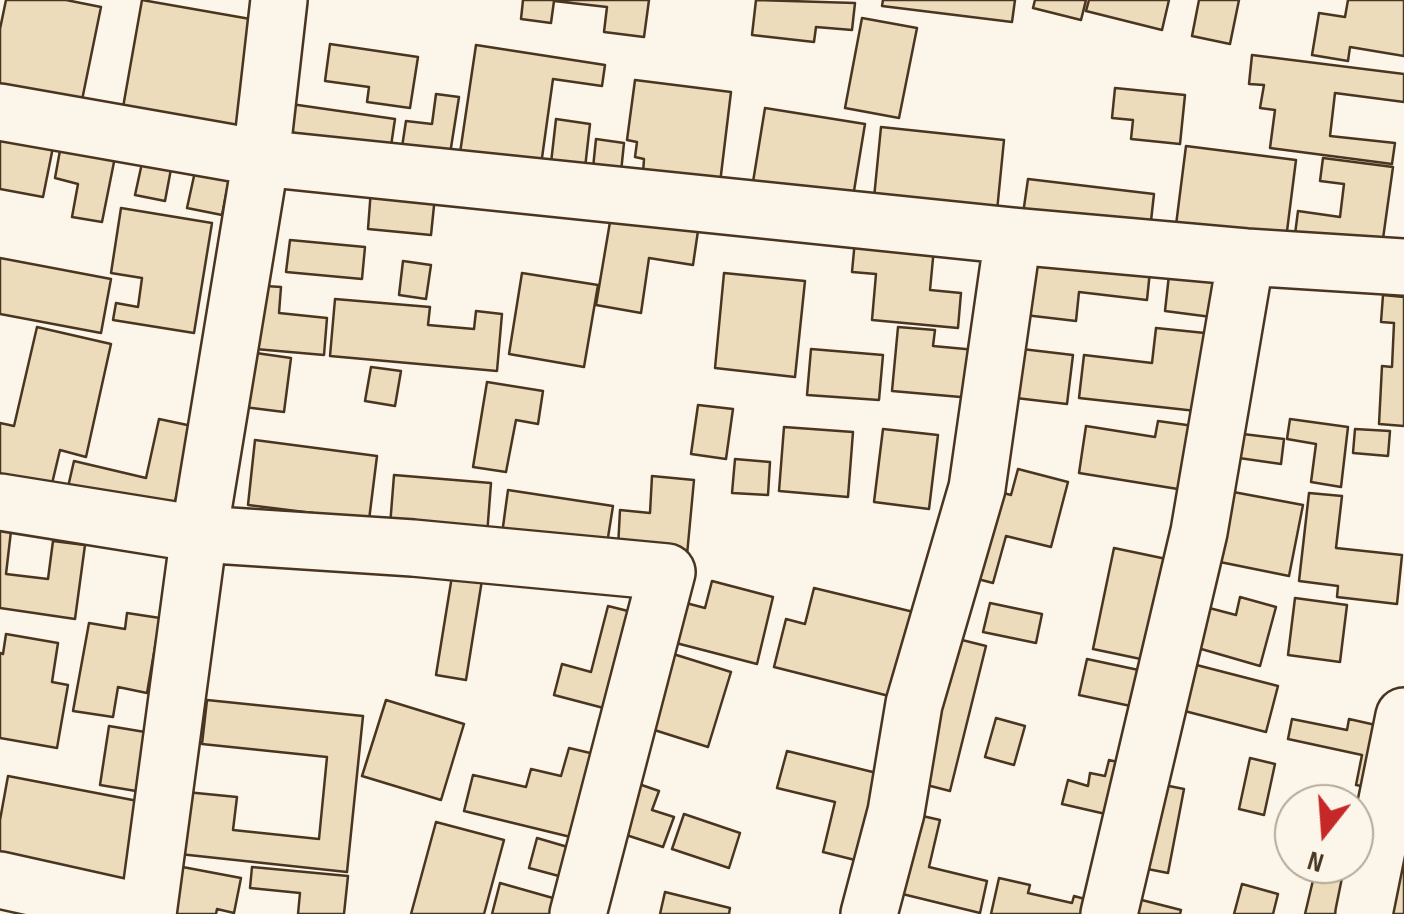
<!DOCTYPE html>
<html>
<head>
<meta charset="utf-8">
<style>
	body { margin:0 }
	#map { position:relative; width:1404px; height:914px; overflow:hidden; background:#fbf6e9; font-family:"Sofia Sans Condensed",sans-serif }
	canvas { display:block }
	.north { position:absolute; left:1274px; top:784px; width:100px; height:100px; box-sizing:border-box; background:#fbf6e9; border:2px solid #b4a999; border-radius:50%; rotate:197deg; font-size:28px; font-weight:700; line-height:40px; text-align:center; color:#4a3520 }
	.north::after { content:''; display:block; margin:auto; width:35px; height:45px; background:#c62828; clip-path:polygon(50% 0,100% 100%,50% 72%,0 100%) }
</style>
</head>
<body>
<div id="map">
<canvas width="1404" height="914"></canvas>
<div class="north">N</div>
</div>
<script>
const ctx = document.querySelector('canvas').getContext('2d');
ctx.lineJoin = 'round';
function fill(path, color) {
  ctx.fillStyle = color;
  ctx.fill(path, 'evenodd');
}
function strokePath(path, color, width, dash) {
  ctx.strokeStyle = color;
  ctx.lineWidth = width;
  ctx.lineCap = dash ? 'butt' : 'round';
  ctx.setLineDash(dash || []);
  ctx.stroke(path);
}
const building = new Path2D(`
	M6 0H66L101 7 81 105 0 89V29Z
	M142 0 256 20 237 133 122 113Z
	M523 0H649L644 37 604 32 607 7 554 1 551 23 521 19Z
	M756 0 855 3 852 30 816 27 814 42 752 35Z
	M883 0H1015L1012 22 882 6Z
	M1035 0H1086L1081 20 1033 8Z
	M1089 0H1169L1162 30 1086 11Z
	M1199 0H1239L1230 44 1192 36Z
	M1348 0H1404V56L1350 47 1348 61 1312 55 1319 13 1345 17Z
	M862 18 917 28 899 118 845 108Z
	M330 44 418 57 410 108 367 102 369 87 325 81Z
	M476 45 605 65 602 86 553 79 541 165 460 153Z
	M1252 55 1404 74V102L1335 93 1330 136 1395 143 1392 164 1270 148 1275 110 1260 108 1264 85 1249 84Z
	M635 80 731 92 720 183 643 173 644 159 635 157 637 142 627 140Z
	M1115 88 1185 95 1180 144 1131 139 1133 120 1112 118Z
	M436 94 459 97 450 154 402 147 406 121 432 124Z
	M284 103 395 119 391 146 280 131Z
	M765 108 865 124 853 197 753 182Z
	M556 119 590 124 585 168 551 163Z
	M881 127 1004 140 997 211 874 198Z
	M0 137 53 147 43 197 0 189Z
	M596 139 624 143 621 172 593 168Z
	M61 145 115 157 102 222 72 217 78 184 55 178Z
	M1186 146 1296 160 1285 247 1175 233Z
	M1323 158 1393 167 1381 253 1294 242 1298 211 1340 217 1344 184 1320 181Z
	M142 163 171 169 165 201 135 195Z
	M196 167 230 174 222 215 187 208Z
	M1028 179 1154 194 1150 230 1023 214Z
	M371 189 435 196 431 235 368 229Z
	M121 208 212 223 194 333 113 320 116 303 138 307 142 278 111 273Z
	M612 210 699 224 693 265 649 258 641 313 596 305Z
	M290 240 365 247 362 279 286 272Z
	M855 240 934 248 930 290 961 293 958 328 872 320 876 274 852 272Z
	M1032 257 1150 271 1147 300 1079 292 1076 321 1025 315Z
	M0 258 111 279 101 333 0 314Z
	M403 261 431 265 426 299 399 295Z
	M1170 266 1223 273 1219 318 1165 311Z
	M522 273 598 285 584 367 509 354Z
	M724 273 805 281 795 377 715 368Z
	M250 285 281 287 279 313 327 318 324 355 244 348Z
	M1383 295 1404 297V426L1379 424 1382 366 1392 367 1394 323 1381 322Z
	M335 299 430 307 428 325 474 329 476 311 502 314 497 371 330 356Z
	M37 327 111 344 86 457 60 450 50 492 0 481V423L14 426Z
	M898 327 935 330 933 346 976 350 972 398 892 391Z
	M1156 328 1205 333 1196 411 1079 398 1084 355 1152 363Z
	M811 349 883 355 879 400 807 395Z
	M1022 349 1073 355 1067 404 1016 398Z
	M235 350 291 358 284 412 228 405Z
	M371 367 401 371 395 406 365 401Z
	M487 382 543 391 538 424 516 420 506 472 473 467Z
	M698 405 733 409 726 459 691 454Z
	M159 419 192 426 173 511 68 487 74 461 146 478Z
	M1290 419 1348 427 1341 487 1311 482 1316 444 1287 439Z
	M1158 421 1194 426 1184 490 1079 473 1086 426 1155 437Z
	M784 427 853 432 848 497 779 491Z
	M883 429 938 435 929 509 874 502Z
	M1355 429 1390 431 1388 456 1353 453Z
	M1243 434 1284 439 1281 464 1239 458Z
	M255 440 377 456 369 520 248 505Z
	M735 459 770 462 768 495 732 493Z
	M1018 469 1068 482 1051 547 1006 536 993 583 970 577 992 490 1011 495Z
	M394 475 491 483 487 535 390 526Z
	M652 476 694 480 687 555 618 548 620 510 650 513Z
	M508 490 613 506 606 550 502 534Z
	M1228 491 1303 505 1289 576 1215 561Z
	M1309 493 1342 496 1336 548 1402 555 1397 604 1337 597 1338 586 1299 581Z
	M0 530 11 531 6 574 48 579 53 541 85 545 75 619 0 608Z
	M1114 548 1176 561 1155 662 1093 649Z
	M452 576 482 580 466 680 436 675Z
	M712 581 773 597 757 664 676 643 686 603 705 608Z
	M814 588 922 614 901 699 774 667 786 619 805 624Z
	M1240 597 1276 607 1260 666 1184 644 1194 604 1236 615Z
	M1295 598 1347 605 1340 662 1288 655Z
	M990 603 1042 614 1036 643 983 632Z
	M608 606 640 614 615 711 554 695 562 664 591 672Z
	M127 613 160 618 147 693 118 687 113 717 73 711 89 623 125 629Z
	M6 634 58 643 52 682 68 685 57 748 0 738V653L3 654Z
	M950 637 986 646 950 791 915 782Z
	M670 653 731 672 708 747 648 728Z
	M1087 659 1148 672 1140 708 1079 695Z
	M1181 661 1278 686 1266 732 1169 707Z
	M207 700 363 716 347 872 170 853 176 791 237 797 233 830 319 839 327 757 202 744Z
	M386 700 464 724 441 800 362 776Z
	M996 718 1025 726 1014 765 985 757Z
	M1292 719 1347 730 1349 719 1389 728 1376 789 1356 785 1362 755 1288 739Z
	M109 726 145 732 136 791 100 785Z
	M569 748 603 756 583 840 464 811 473 775 526 787 531 769 561 776Z
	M787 751 885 775 863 862 823 852 835 802 777 788Z
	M1250 758 1275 764 1264 815 1239 809Z
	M1109 760 1135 766 1123 818 1062 804 1068 780 1088 786 1090 773 1105 776Z
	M8 776 143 802 128 881 0 857V820Z
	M633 782 659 791 652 810 674 817 663 847 617 832Z
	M1149 782 1184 789 1168 873 1132 866Z
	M905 812 940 820 929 867 987 881 980 913 886 890Z
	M684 814 740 833 729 868 672 849Z
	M436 822 504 840 484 914H411Z
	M537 838 578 850 570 879 529 868Z
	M1392 860 1404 862V914H1380Z
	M1325 864H1354L1349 914H1305L1314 876 1322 877Z
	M172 865 241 878 234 913 217 909 216 914H163Z
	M252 867 348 876 344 914H298L300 893 250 888Z
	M999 878 1030 885 1028 893 1072 903 1074 896 1103 904 1101 914H991Z
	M500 883 567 902 563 914H492Z
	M1242 884 1278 894 1273 914H1234Z
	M665 892 730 908 729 914H660Z
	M1122 895 1181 910 1180 914H1117Z`);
fill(building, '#ecdcbc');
strokePath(building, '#4a3520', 2.5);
const minor = new Path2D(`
	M0 112 261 158 1013 236 1246 257 1404 267
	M0 502 199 534 413 548 667 572 578 914
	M0 880 148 913
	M148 914 199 534 261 158 279 0
	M869 914 896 812 914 704 977 488 1013 236
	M1109 914 1199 532 1246 257
	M1364 914 1404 716`);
strokePath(minor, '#4a3520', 60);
strokePath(minor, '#fbf6e9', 55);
</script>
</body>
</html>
